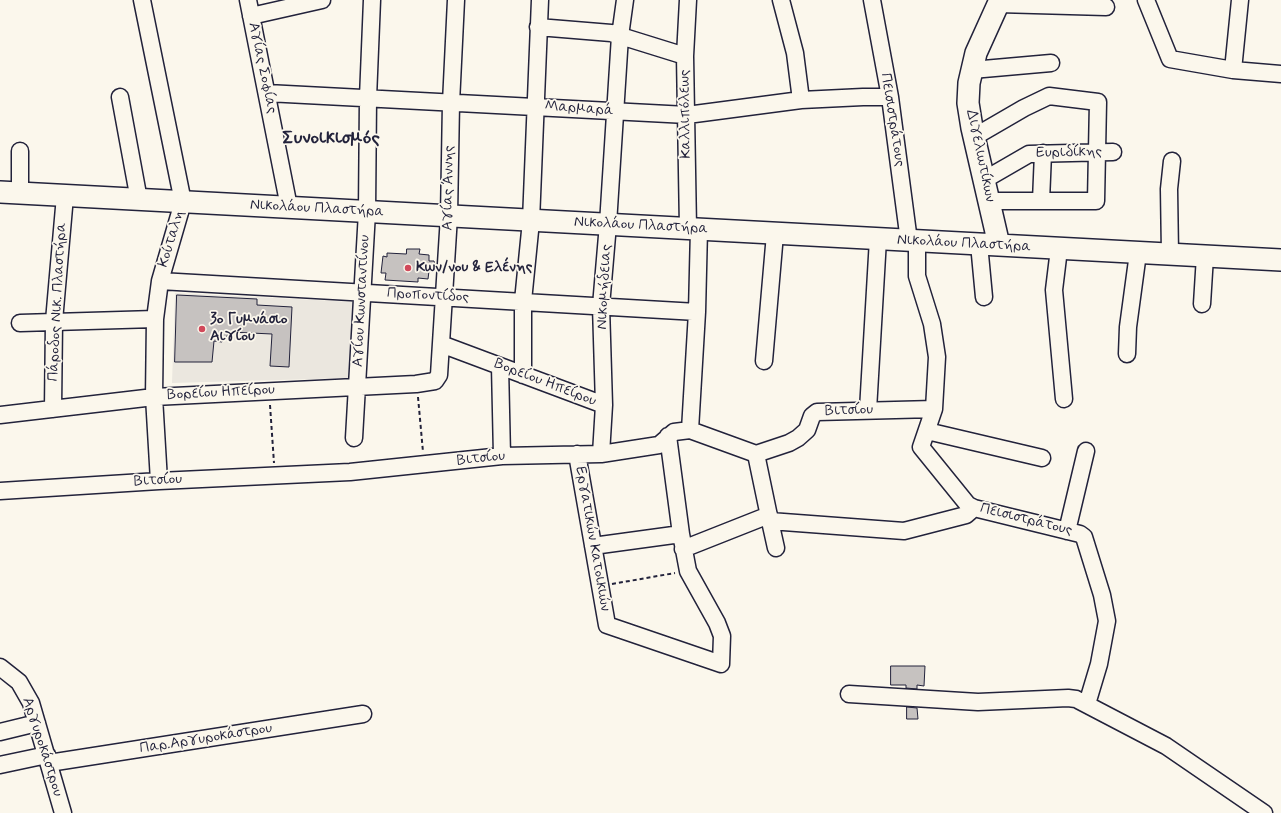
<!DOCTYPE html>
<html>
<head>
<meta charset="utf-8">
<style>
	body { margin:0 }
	canvas { display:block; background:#fbf7ec }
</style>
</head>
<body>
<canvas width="1281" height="813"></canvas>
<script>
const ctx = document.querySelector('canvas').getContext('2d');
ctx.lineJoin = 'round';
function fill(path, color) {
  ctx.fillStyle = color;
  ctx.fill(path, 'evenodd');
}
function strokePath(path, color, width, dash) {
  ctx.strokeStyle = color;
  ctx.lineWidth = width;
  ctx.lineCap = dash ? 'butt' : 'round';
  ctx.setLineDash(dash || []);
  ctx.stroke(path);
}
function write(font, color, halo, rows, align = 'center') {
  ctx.font = font + ' Mynerve,sans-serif';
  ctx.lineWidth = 3.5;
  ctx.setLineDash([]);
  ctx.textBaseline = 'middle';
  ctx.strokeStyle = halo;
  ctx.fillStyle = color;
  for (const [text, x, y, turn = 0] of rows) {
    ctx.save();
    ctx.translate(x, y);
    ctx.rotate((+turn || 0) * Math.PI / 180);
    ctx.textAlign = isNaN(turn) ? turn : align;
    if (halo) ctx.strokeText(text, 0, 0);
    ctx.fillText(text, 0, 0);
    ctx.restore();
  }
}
fill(new Path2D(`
	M175 293 355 302 349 378 172 383Z`), '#ebe7df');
const building = new Path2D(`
	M407 249H420L419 254 429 255V261H434L435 265 434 271H429L428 279 418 278V282L385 280 386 273H381L383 256 387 257V253L406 254Z
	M177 295 257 299V305L292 307 289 367 270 366 272 334 230 332 222 342 214 341 212 362H175Z
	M891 666H925L924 686 917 685V689L906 688V685H891Z
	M907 707 917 708 918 719H907Z`);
fill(building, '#c6c2c0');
strokePath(building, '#22223b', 1);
const minor = new Path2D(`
	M142 0 183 202 160 281 155 319 154 397 159 481
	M248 0 289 207
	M688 0 685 56 688 228
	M781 0 795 53 801 100
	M872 0 890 97 909 241
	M1146 0 1170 59 1233 70 1281 74
	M998 4 1106 7
	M251 16 322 0
	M538 27 611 33 685 56
	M972 70 1051 63
	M1233 70 1240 0
	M267 93 687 115 801 100 863 97H890
	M120 97 139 200
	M974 137 1024 108 1049 96 1098 102 1096 201H989
	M20 151V193
	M984 180 1029 154 1113 152
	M1041 201 1043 153
	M917 241V276L932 324 937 357 934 409 921 447 968 505 974 508 1080 534 1084 537 1102 595 1107 621 1099 664 1087 704
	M979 244 984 297
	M1059 249 1054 290 1064 399
	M1170 254 1169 189 1172 161
	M160 281 697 312
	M1202 304 1205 256
	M20 323 155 319
	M441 344 604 405
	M1127 354 1128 327 1138 253
	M764 361 775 234
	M500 366 502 456
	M523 375V301L531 221 540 0
	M53 409 54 321 65 196
	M868 410 878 239
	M0 415 154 397 416 384 435 381 439 375 449 216 451 103 456 0
	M690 430 697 312 699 229
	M927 431 1042 458
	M354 438 367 212 368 98 372 0
	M577 454 607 625 721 664 722 636 717 623 688 571 681 534 668 436
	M601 454 604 405 601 306 608 224 620 36 625 0
	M756 454 770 521 904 531 966 515 974 508
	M0 491 159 481 350 472 502 456 601 454 659 445 674 432 690 430 756 454 789 443 798 438 807 430 812 416 817 412 934 409
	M770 521 776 548
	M1067 531 1086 451
	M593 546 681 534
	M683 549 769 515
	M0 667 19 682 31 703 63 813
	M849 694 978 702 1068 698 1076 699 1166 746 1264 813
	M0 732 37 723
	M49 763 363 714
	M0 765 47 755`);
const major = new Path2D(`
	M0 192 1281 260
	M999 245 972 128 968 103 969 83 976 53 1000 0`);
strokePath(minor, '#22223b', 19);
strokePath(major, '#22223b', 24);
strokePath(new Path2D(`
	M418 397 423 452
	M270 405 274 463
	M612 584 675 573`), '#22223b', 2, [4, 3]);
strokePath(minor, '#fbf7ec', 16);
strokePath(major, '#fbf7ec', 21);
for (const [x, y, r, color] of [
	[408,268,4,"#d1495b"],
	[202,329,4,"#d1495b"]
]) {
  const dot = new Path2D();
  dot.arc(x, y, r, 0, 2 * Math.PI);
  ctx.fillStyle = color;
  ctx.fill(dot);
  strokePath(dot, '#fbf7ec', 1.5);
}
write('15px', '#22223b', '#fbf7ec', [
	["Αγίας Σοφίας",262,68,78],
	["Μαρμαρά",579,109,4],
	["Καλλιπόλεως",686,114,-91],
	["Πεισιστράτους",892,120,81],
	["Ευριδίκης",1069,153,-1],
	["Διγελιωτίκων",980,156,78],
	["Αγίας Άννης",449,188,-89],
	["Νικολάου Πλαστήρα",317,209,3],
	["Νικολάου Πλαστήρα",641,226,3],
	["Κούταλη",172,239,-73],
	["Νικολάου Πλαστήρα",964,244,3],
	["Νικομήδειας",605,287,-87],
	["Προποντίδος",428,296,3],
	["Αγίου Κωνσταντίνου",362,301,-87],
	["Πάροδος Νικ. Πλαστήρα",58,302,-87],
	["Βορείου Ηπείρου",545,383,21],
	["Βορείου Ηπείρου",221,393,-3],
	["Βιτσίου",849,411,-2],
	["Βιτσίου",481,459,-6],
	["Βιτσίου",158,481,-3],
	["Πεισιστράτους",1026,520,14],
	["Εργατικών Κατοικιών",592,539,80],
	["Παρ.Αργυροκάστρου",206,739,-9],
	["Αργυροκάστρου",42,747,72]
]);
write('bold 15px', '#22223b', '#fbf7ec', [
	["Κων/νου & Ελένης",416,268],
	["3ο Γυμνάσιο",210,320],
	["Αιγίου",210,337]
], 'left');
write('bold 19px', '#22223b', '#fbf7ec', [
	["Συνοικισμός",331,139]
]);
</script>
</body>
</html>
